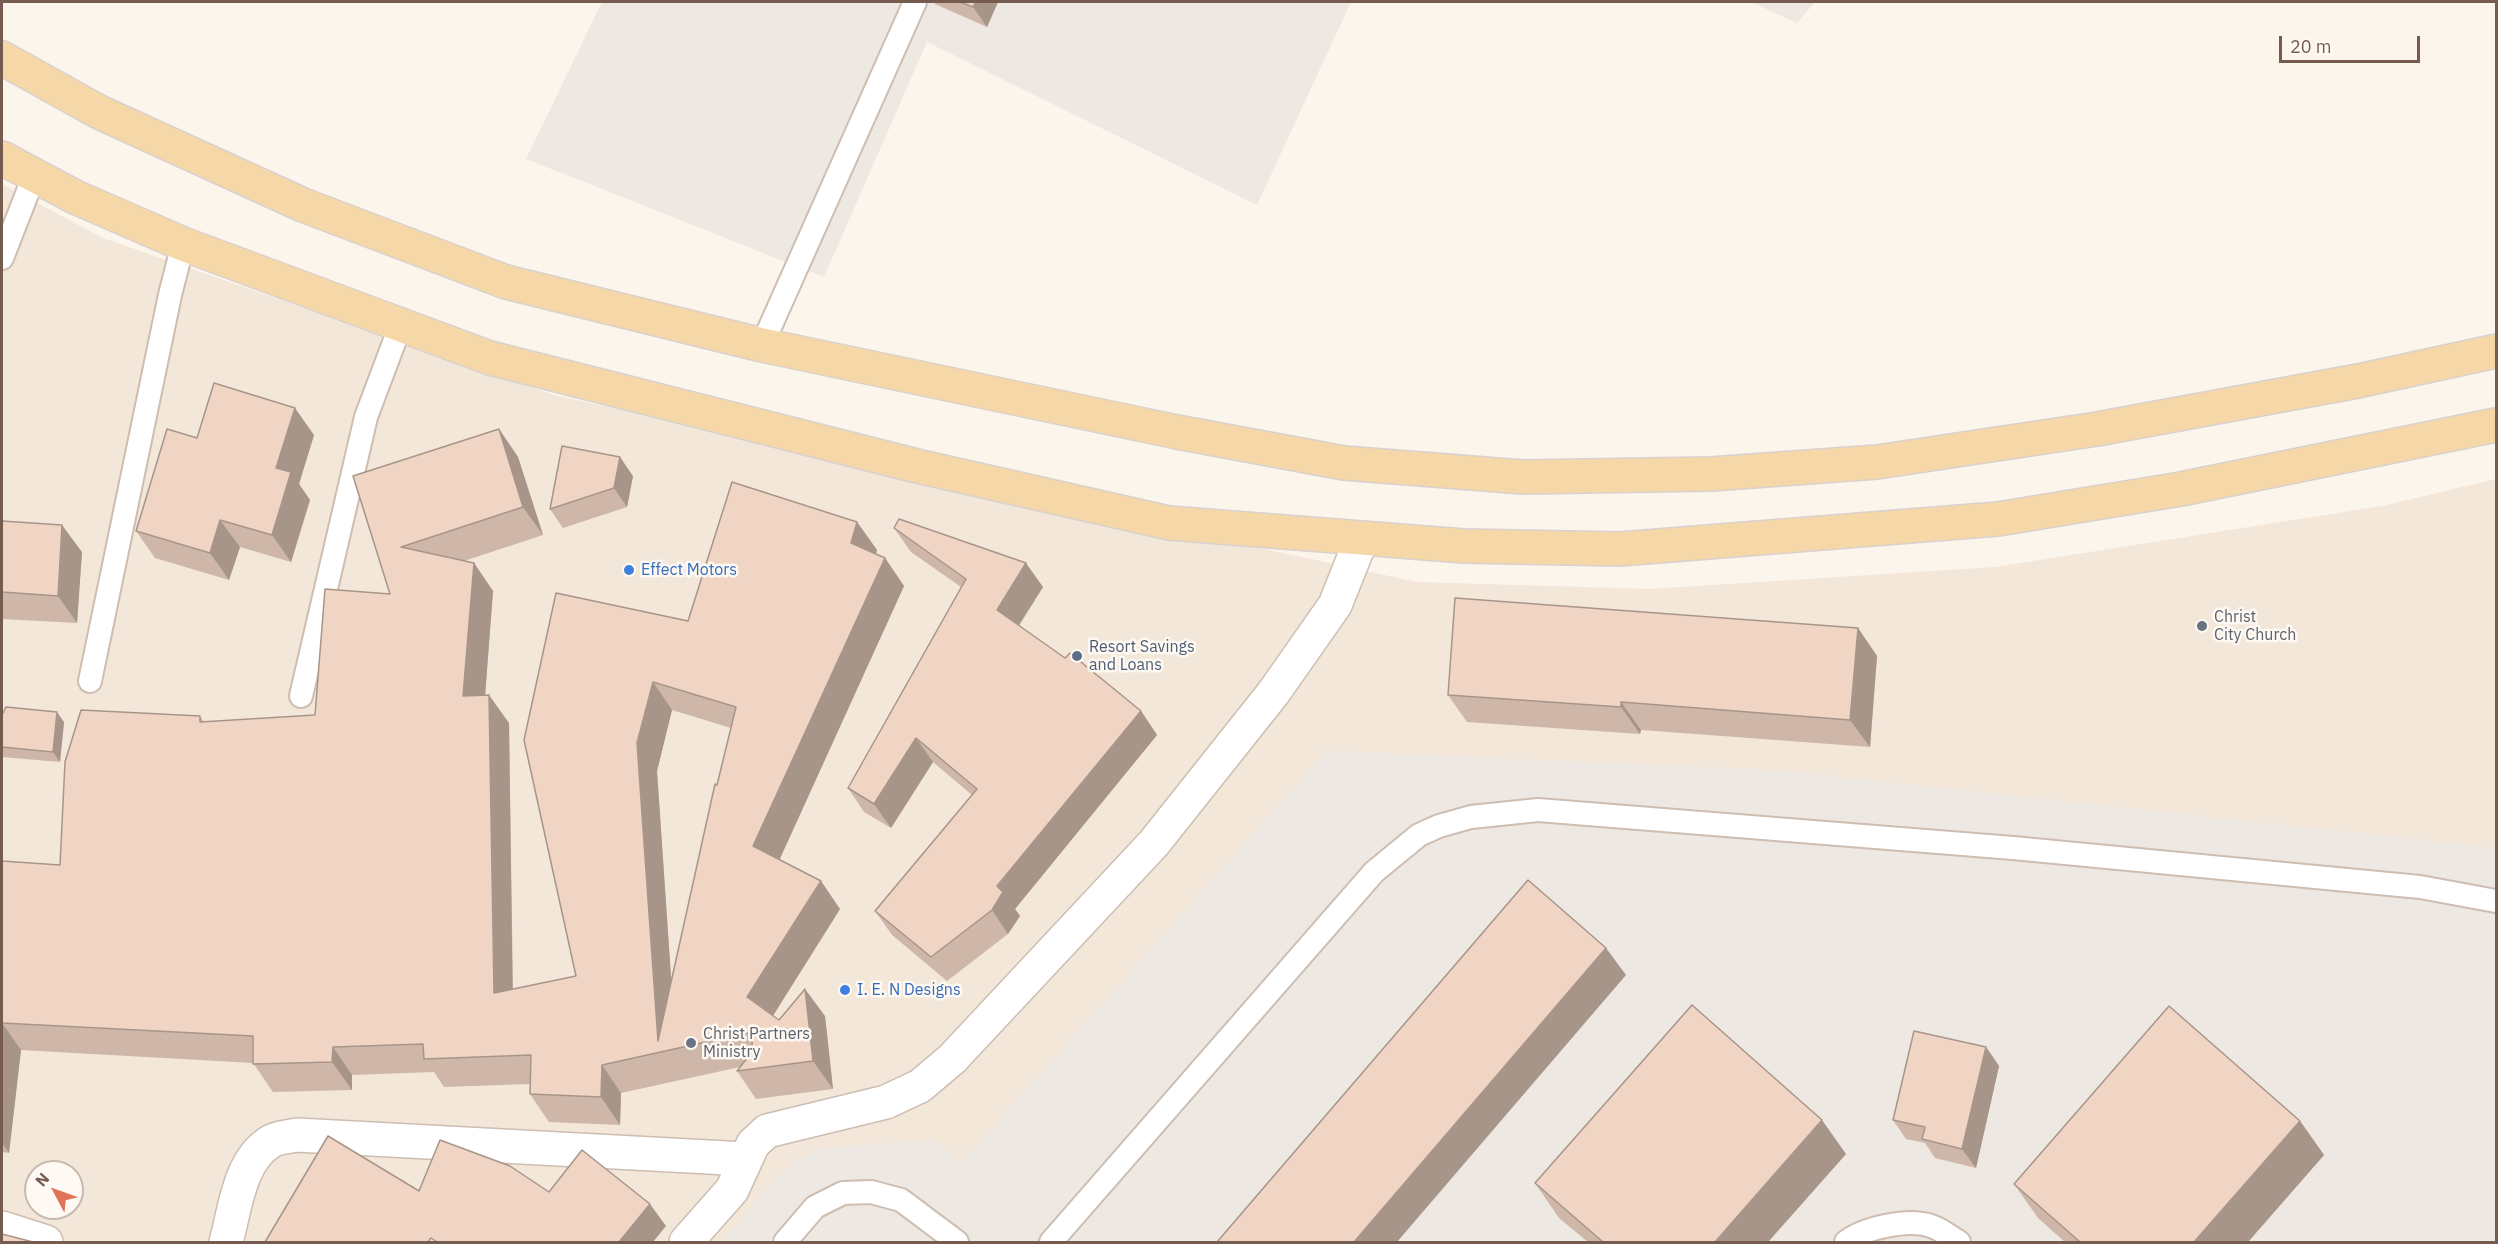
<!DOCTYPE html>
<html>
<head>
<meta charset="utf-8">
<style>
	body { margin:0 }
	#map { position:relative; width:2498px; height:1244px; overflow:hidden; background:#fcf5eb; font-family:"IBM Plex Sans",sans-serif }
	canvas { display:block }
	.frame { position:absolute; inset:0; border:3px solid #765c4f; pointer-events:none }
	.north { position:absolute; left:24px; top:1160px; width:60px; height:60px; box-sizing:border-box; background:#fef9f2; border:2px solid #c8bab1; border-radius:50%; rotate:311deg; font-size:16px; font-weight:700; line-height:24px; text-align:center; color:#765c4f }
	.north::after { content:''; display:block; margin:auto; width:21px; height:27px; background:#df7458; clip-path:polygon(50% 0,100% 100%,50% 72%,0 100%) }
	.scale { position:absolute; left:2279px; top:36px; width:141px; height:27px; box-sizing:border-box; border:3px solid #765c4f; border-top:0; padding-left:8px; font-size:18px; line-height:21px; white-space:nowrap; color:#765c4f; -webkit-text-stroke:4px #fef9f2; paint-order:stroke }
</style>
</head>
<body>
<div id="map">
<canvas width="2498" height="1244"></canvas>
<div class="frame"></div>
<div class="north">N</div>
<div class="scale">20 m</div>
</div>
<script>
const ctx = document.querySelector('canvas').getContext('2d');
ctx.lineJoin = 'round';
function fill(path, color) {
  ctx.fillStyle = color;
  ctx.fill(path, 'evenodd');
}
function strokePath(path, color, width, dash) {
  ctx.strokeStyle = color;
  ctx.lineWidth = width;
  ctx.lineCap = dash ? 'butt' : 'round';
  ctx.setLineDash(dash || []);
  ctx.stroke(path);
}
function write(font, color, halo, rows, align = 'center') {
  ctx.font = font + ' "IBM Plex Sans",sans-serif';
  ctx.lineWidth = 5;
  ctx.setLineDash([]);
  ctx.textBaseline = 'middle';
  ctx.strokeStyle = halo;
  ctx.fillStyle = color;
  for (const [text, x, y, turn = 0] of rows) {
    ctx.save();
    ctx.translate(x, y);
    ctx.rotate((+turn || 0) * Math.PI / 180);
    ctx.textAlign = isNaN(turn) ? turn : align;
    if (halo) ctx.strokeText(text, 0, 0);
    ctx.fillText(text, 0, 0);
    ctx.restore();
  }
}
fill(new Path2D(`
	M2 184 103 238 554 395 1417 582 1650 589 1995 567 2382 506 2496 479V848L1773 770 1326 751 961 1164 783 1171 721 1242H2ZM36 1172H72V1208H36Z`), '#f3e7da');
fill(new Path2D(`
	M602 2H1351L1257 205 927 42 824 277 526 159Z
	M1751 2H1815L1797 23Z
	M1326 751 1773 770 2496 848V1242H721L783 1171 799 1159 821 1148 933 1140 961 1163Z`), '#eee8e3');
const lane = new Path2D(`
	M2 258 34 176
	M762 345 915 2
	M90 681 170 295 183 244
	M301 696 366 417 401 324
	M785 1242 815 1207 843 1193 871 1192 901 1200 957 1242
	M1051 1242 1374 872 1419 835 1439 826 1471 817 1538 810 2013 848 2420 887 2496 901
	M1846 1242C1864 1228 1908 1218 1931 1226 1941 1229 1950 1237 1959 1242`);
const street = new Path2D(`
	M2 1228 46 1242
	M226 1242C235 1210 239 1161 270 1142 277 1137 289 1137 297 1135L746 1159
	M686 1242 732 1190 753 1144 767 1131 886 1102 920 1086 952 1059 1154 843 1274 692 1335 605 1361 540`);
const primary = new Path2D(`
	M2 58 99 112 303 205 506 282 762 345 1177 432 1344 463 1523 477 1711 474 1877 462 2097 429 2358 381 2496 351
	M2 158 75 197 183 244 490 358 917 466 1169 523 1464 546 1620 549 1998 519 2181 489 2496 425`);
strokePath(lane, '#cebdb1', 26);
strokePath(street, '#cebdb1', 36);
strokePath(primary, '#d9d1ce', 36);
strokePath(lane, '#fff', 22);
strokePath(street, '#fff', 33);
strokePath(primary, '#f6d8a8', 33);
fill(new Path2D(`
	M934 2H998L987 27 935 4Z
	M499 429 518 457 543 535 464 561 474 563 493 591 485 695 509 723 513 989 576 976 524 740 688 621 857 522 877 550 876 554 885 558 904 586 779 860 840 909 773 1016 779 1020 825 1016 833 1089 756 1099 737 1071 740 1067 621 1093 620 1125 549 1122 530 1094V1084L444 1087 434 1072 352 1075V1090L273 1092 253 1063 21 1050 9 1153 2 1152V861L60 865 200 716 204 722 315 715 390 594 353 476ZM672 710 731 728 671 980 657 771Z
	M314 435 299 484 310 500 291 562 240 547 229 580 155 558 136 531 197 438Z
	M633 476 627 507 563 528 550 509Z
	M2 521 82 552 77 623 2 619Z
	M894 528 1043 587 1019 626 1141 711 1157 735 1015 909 1020 916 1008 934 947 981 892 935 875 911 972 795 933 762 891 828 864 812 848 788 961 587 911 552Z
	M1858 628 1877 656 1870 747 1641 730 1640 734 1467 722 1448 695Z
	M2 715 64 722 60 762 2 757Z
	M1986 1047 1999 1066 1976 1168 1935 1158 1925 1143 1906 1139 1893 1120Z
	M2300 1121 2324 1155 2248 1242H2065L2038 1218 2014 1184Z
	M1846 1154 1768 1242H1588L1559 1218 1535 1183Z`), '#ceb7a9');
fill(new Path2D(`
	M976 2H998L987 27 973 7Z
	M295 408 314 435 299 484 310 500 291 562 272 535 276 468Z
	M499 429 518 457 543 535 523 507Z
	M620 457 633 476 627 507 614 488Z
	M220 520 240 547 229 580 210 553Z
	M857 522 877 550 871 571 851 543Z
	M62 525 82 552 77 623 58 596Z
	M885 558 904 586 773 874 753 846Z
	M474 563 493 591 483 723 463 696Z
	M1026 563 1043 587 1013 634 997 610Z
	M1858 628 1877 656 1870 747 1850 720Z
	M653 682 672 710 657 771 676 1049 658 1041 637 743Z
	M489 695 509 723 513 1021 494 993Z
	M1621 702 1641 730 1640 734 1621 707Z
	M1141 711 1157 735 1015 909 1020 916 1008 934 992 910 997 886Z
	M57 712 64 722 60 762 53 752Z
	M916 738 933 762 891 828 874 804Z
	M821 881 840 909 767 1025 747 997Z
	M1606 948 1626 975 1397 1242H1354Z
	M805 989 825 1016 833 1089 813 1061Z
	M2 1023 21 1050 9 1153 2 1143Z
	M333 1047 352 1075V1090L332 1062Z
	M1986 1047 1999 1066 1976 1168 1962 1149Z
	M602 1065 621 1093 620 1125 601 1097Z
	M1822 1120 1846 1154 1768 1242H1715Z
	M2300 1121 2324 1155 2248 1242H2194Z
	M650 1204 666 1226 653 1242H619Z`), '#a89589');
const building = new Path2D(`
	M960 2H976L973 7Z
	M214 383 295 408 276 468 291 472 272 535 220 520 210 553 136 531 167 429 197 438Z
	M499 429 523 507 401 547 474 563 463 696 489 695 494 993 576 976 524 740 556 593 688 621 732 482 857 522 851 543 885 558 753 846 821 881 747 997 779 1020 805 989 813 1061 737 1071 753 1051 751 1032 602 1065 601 1097 530 1094 531 1055 424 1059 423 1044 333 1047 332 1062 253 1064V1036L2 1023V861L60 865 65 762 81 710 200 716V722L315 715 325 589 390 594 353 476ZM653 682 736 707 717 785 715 784 658 1041 637 743Z
	M562 446 620 457 614 488 550 509Z
	M899 519 1026 563 997 610 1065 658 1070 653 1141 711 997 886 1003 892 992 910 931 957 875 911 977 789 916 738 874 804 848 788 966 579 894 528Z
	M2 521 62 525 58 596 2 592Z
	M1455 598 1858 628 1850 720 1621 702V707L1448 695Z
	M6 707 57 712 53 752 2 747V715Z
	M1528 880 1606 948 1354 1242H1217Z
	M1692 1005 1822 1120 1715 1242H1603L1535 1183Z
	M2169 1006 2300 1121 2194 1242H2080L2014 1184Z
	M1914 1031 1986 1047 1962 1149 1922 1139 1925 1127 1893 1120Z
	M328 1136 419 1191 440 1140 510 1166 549 1192 582 1150 650 1204 619 1242H437L431 1238 428 1242H265Z
	M2 1234 33 1242H2Z`);
fill(building, '#f0d5c4');
strokePath(building, '#a89589', 1.5);
for (const [x, y, r, color] of [
	[629,570,6,"#3f7fe0"],
	[2202,626,6,"#6b7280"],
	[1077,656,6,"#5c6f8a"],
	[845,990,6,"#3f7fe0"],
	[691,1043,6,"#6b7280"]
]) {
  const dot = new Path2D();
  dot.arc(x, y, r, 0, 2 * Math.PI);
  ctx.fillStyle = color;
  ctx.fill(dot);
  strokePath(dot, '#fef9f2', 2);
}
write('16px', '#366cbe', '#fef9f2', [
	["Effect Motors",641,570],
	["I. E. N Designs",857,990]
], 'left');
write('16px', '#5b616d', '#fef9f2', [
	["Christ",2214,617],
	["City Church",2214,635],
	["Christ Partners",703,1034],
	["Ministry",703,1052]
], 'left');
write('16px', '#4e5e75', '#fef9f2', [
	["Resort Savings",1089,647],
	["and Loans",1089,665]
], 'left');
</script>
</body>
</html>
